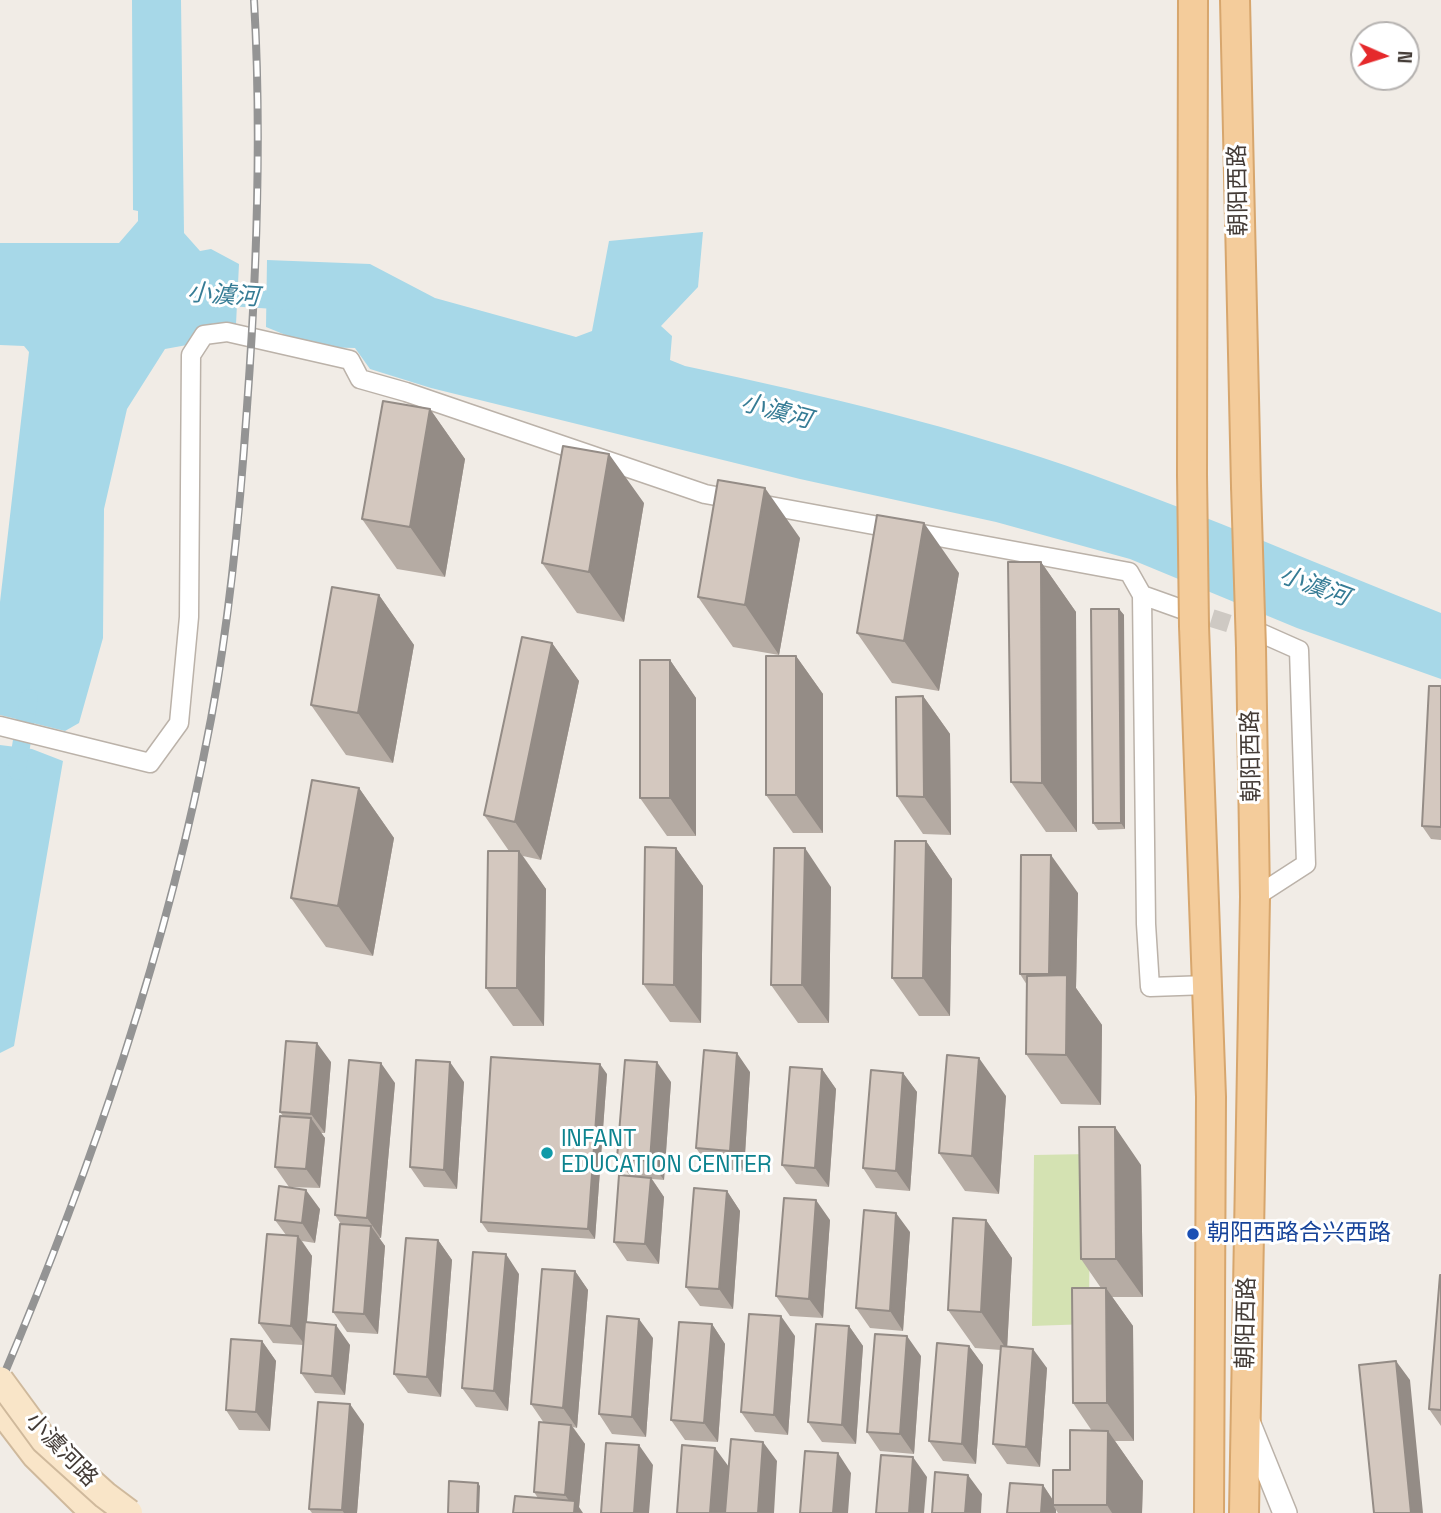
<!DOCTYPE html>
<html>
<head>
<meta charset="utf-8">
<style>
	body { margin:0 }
	#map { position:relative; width:1441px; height:1513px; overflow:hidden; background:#f1ece6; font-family:"Space Grotesk",sans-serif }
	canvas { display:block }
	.north { position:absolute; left:1350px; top:21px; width:70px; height:70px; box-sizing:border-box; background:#fff; border:2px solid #b4b1af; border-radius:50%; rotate:93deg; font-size:19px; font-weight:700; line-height:28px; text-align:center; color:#433b36 }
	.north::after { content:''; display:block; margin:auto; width:24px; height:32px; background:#e5292b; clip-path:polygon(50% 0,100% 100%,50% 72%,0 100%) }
</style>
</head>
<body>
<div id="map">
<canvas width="1441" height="1513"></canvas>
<div class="north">N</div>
</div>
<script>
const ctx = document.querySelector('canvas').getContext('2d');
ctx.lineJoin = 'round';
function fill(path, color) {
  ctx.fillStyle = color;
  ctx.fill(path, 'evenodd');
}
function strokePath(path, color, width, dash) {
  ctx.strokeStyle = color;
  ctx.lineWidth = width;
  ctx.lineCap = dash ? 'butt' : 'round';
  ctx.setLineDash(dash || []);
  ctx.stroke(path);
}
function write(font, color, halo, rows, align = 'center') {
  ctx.font = font + ' "Space Grotesk","Noto Sans SC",sans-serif';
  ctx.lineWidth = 6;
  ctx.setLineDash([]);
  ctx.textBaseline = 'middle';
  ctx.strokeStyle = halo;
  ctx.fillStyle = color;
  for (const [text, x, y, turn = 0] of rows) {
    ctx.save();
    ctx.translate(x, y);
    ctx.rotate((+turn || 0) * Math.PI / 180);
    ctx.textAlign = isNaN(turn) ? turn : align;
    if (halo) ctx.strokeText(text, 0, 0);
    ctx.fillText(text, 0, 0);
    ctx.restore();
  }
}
fill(new Path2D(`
	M1090 1154 1089 1324 1032 1326 1034 1155Z`), '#d4e2b2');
fill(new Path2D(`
	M132 0H181L184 233 200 251 211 249 239 264 236 324 214 323 198 332 187 345 165 349 127 409 104 509 103 638 79 723 65 731 0 715V602L29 352 24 346 0 345V243H119L138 221V211L133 210Z
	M703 232 698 287 661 326 672 336 670 360 685 366C822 395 958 427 1090 474 1208 516 1324 567 1441 613V679L1297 628 1130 559 996 522 800 479 431 388 370 369 355 348 315 347 266 327 267 260 370 264 435 298 576 337 592 331 609 241Z
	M0 745 32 749 63 761 14 1046 0 1053Z`), '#a7d8e8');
strokePath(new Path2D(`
	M214 296 290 301
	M17 771 29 698`), '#a7d8e8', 18);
strokePath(new Path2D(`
	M1186 610 1259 633`), '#cec9c3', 18, [18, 9]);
const minor = new Path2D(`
	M1142 595 1184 610
	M0 726 150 763 179 723 189 617 191 355 204 335 227 332 350 360 360 379 406 392 705 494 1129 572 1142 595 1146 924 1150 987 1208 985
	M1255 897 1306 864 1299 650 1263 634`);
const tertiary = new Path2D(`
	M1247 1419 1285 1513`);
const secondary = new Path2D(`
	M0 1409 35 1455 94 1513`);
const primary = new Path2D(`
	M1235 0 1246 486
	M1192 474 1193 0
	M1194 626 1211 1097 1209 1513
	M1244 1513 1255 897 1251 648`);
strokePath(minor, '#bbb2a9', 21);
strokePath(tertiary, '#bbb2a9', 26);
strokePath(secondary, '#cfb99c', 30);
strokePath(primary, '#d7a66d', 32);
strokePath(minor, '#fff', 18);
strokePath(tertiary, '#fff', 23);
strokePath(secondary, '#f9e5c8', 26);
strokePath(primary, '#f4cc9b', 28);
const rail = new Path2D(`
	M0 1384C91 1170 168 948 211 719 230 616 240 511 247 407 257 271 262 136 254 0`);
strokePath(rail, '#949494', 8);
strokePath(rail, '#fff', 5, [16]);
const secondaryBridge = new Path2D(`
	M0 1380 44 1440 105 1495 129 1513`);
const primaryBridge = new Path2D(`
	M1192 474 1194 626
	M1246 486 1251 648`);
strokePath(secondaryBridge, '#cfb99c', 30, []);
strokePath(primaryBridge, '#d7a66d', 32, []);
strokePath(secondaryBridge, '#f9e5c8', 26);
strokePath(primaryBridge, '#f4cc9b', 28);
fill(new Path2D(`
	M430 409 465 459 445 577 397 569 362 519Z
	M644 503 624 622 577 613 542 563Z
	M800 538 779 655 733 647 698 597Z
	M1041 562 1076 612 1077 832H1046L1011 782Z
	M959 573 939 691 892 683 857 633Z
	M379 595 414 645 393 763 346 755 311 705Z
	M1119 609 1124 615 1125 829 1098 830 1093 823Z
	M552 643 579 681 541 860 523 856 546 889 544 1026H513L486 988 509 851 484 815Z
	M796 656 823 694V833H793L766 795Z
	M670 660 696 698V836H667L640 798Z
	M1441 686V840L1431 839 1422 826Z
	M923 696 950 734 951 835 923 834 897 796Z
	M359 788 394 838 373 956 326 947 291 898Z
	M926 841 952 879 950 1016H919L892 978Z
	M676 848 703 886 701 1023 670 1022 643 984Z
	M831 887 829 1023H798L771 985Z
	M1078 893 1076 988 1102 1025 1101 1105 1061 1104 1026 1054 1027 985 1020 974Z
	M331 1062 325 1133H321L325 1138 320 1188 289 1187 275 1167 283 1116 280 1112Z
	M822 1069 836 1089 829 1187 796 1184 782 1165Z
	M750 1072 744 1171 710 1168 696 1148Z
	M903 1073 917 1092 910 1191 876 1188 863 1168Z
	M607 1074 595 1239 488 1232 481 1222Z
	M464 1082 457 1189 424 1187 410 1167Z
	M671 1082 664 1180 652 1179 664 1197 659 1264 627 1261 614 1242 630 1176 617 1158Z
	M395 1083 381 1238H379L385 1246 378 1334 347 1332 333 1312 341 1224 335 1215Z
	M1006 1096 999 1194 965 1191 939 1153Z
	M1141 1165 1143 1297H1112L1133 1326 1134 1441H1115L1143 1481 1142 1513H1058L1056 1510V1513H1007L1043 1485 1053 1500 1092 1431 1073 1403 1101 1288 1081 1259Z
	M727 1191 740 1211 733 1309 700 1306 686 1287Z
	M320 1209 315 1243 302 1241 312 1256 307 1322 350 1345 345 1395 315 1393 301 1373 303 1345 273 1343 259 1323 286 1235 275 1220Z
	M830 1220 823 1318 790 1316 776 1296Z
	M986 1220 1012 1258 1007 1347 1047 1368 1040 1467 1007 1464 993 1444 1001 1350 975 1348 948 1310Z
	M910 1232 903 1331 870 1328 856 1308Z
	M438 1240 452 1260 441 1397 408 1393 394 1374Z
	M575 1271 588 1290 577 1428 573 1427 585 1444 579 1507 538 1498 534 1492 544 1423 531 1404Z
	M519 1274 508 1411 476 1407 462 1388Z
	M1441 1275V1426L1429 1409Z
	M712 1324 725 1344 718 1442 685 1440 671 1420Z
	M849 1326 863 1346 856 1444 822 1442 808 1422Z
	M795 1336 788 1435 755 1432 741 1412Z
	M653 1338 646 1437 612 1434 599 1414Z
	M262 1341 276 1361 270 1431 239 1430 226 1410Z
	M969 1346 983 1365 976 1464 943 1461 929 1441Z
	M921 1356 914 1454 880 1451 867 1432Z
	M364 1424 357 1513H312L309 1509Z`), '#b6aca4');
fill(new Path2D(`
	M430 409 465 459 445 577 410 527Z
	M609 454 644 503 624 622 589 572Z
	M765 488 800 538 779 655 745 605Z
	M924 523 959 573 939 691 904 641Z
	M1041 562 1076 612 1077 832 1042 783Z
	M379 595 414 645 393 763 358 713Z
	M1119 609 1124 615 1125 829 1121 823Z
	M552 643 579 681 541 860 515 822Z
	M796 656 823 694V833L796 795Z
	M670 660 696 698V836L670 798Z
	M923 696 950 734 951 835 924 797Z
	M359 788 394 838 373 956 338 906Z
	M926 841 952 879 950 1016 923 978Z
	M676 848 703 886 701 1023 674 985Z
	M805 848 831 887 829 1023 802 985Z
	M519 851 546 889 544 1026 517 988Z
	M1051 855 1078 893 1076 988 1102 1025 1101 1105 1066 1055V999L1049 974Z
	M317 1043 331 1062 325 1133 311 1114Z
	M737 1053 750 1072 744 1171 730 1151Z
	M979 1058 1006 1096 999 1194 972 1156Z
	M450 1062 464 1082 457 1189 444 1170Z
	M657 1062 671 1082 664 1180 650 1161Z
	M381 1063 395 1083 381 1238 367 1218Z
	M600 1064 607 1074 595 1239 588 1229Z
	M822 1069 836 1089 829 1187 815 1168Z
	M903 1073 917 1092 910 1191 896 1171Z
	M311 1118 325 1138 320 1188 306 1169Z
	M1115 1127 1141 1165 1143 1297 1116 1259Z
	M651 1178 664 1197 659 1264 645 1244Z
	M306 1190 320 1209 315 1243 302 1223Z
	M727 1191 740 1211 733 1309 719 1289Z
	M816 1200 830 1220 823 1318 809 1299Z
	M896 1213 910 1232 903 1331 890 1311Z
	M986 1220 1012 1258 1007 1350 981 1312Z
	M371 1226 385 1246 378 1334 364 1314Z
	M298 1236 312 1256 305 1345 291 1326Z
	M438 1240 452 1260 441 1397 427 1377Z
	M506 1254 519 1274 508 1411 494 1391Z
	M575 1271 588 1290 577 1428 563 1408Z
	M1106 1288 1133 1326 1134 1441 1107 1403Z
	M781 1316 795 1336 788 1435 774 1415Z
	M639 1319 653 1338 646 1437 632 1417Z
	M712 1324 725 1344 718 1442 704 1423Z
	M336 1325 350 1345 345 1395 332 1376Z
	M849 1326 863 1346 856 1444 842 1425Z
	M907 1336 921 1356 914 1454 900 1434Z
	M262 1341 276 1361 270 1431 256 1412Z
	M969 1346 983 1365 976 1464 962 1444Z
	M1033 1349 1047 1368 1040 1467 1026 1447Z
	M1396 1361 1410 1380 1423 1513H1411Z
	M350 1404 364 1424 357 1513H344L342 1510Z
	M571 1425 585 1444 579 1507 583 1513H574V1508L565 1495Z
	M1108 1431 1143 1481 1142 1513H1112L1107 1505Z
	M763 1442 777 1461 774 1513H758Z
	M639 1445 653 1465 649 1513H634Z
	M715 1448 729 1467 726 1513H710Z
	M838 1453 851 1473 848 1513H833Z
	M913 1457 927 1477 924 1513H909Z
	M968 1475 982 1494 981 1513H965Z
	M478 1483 480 1486 479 1513H477Z
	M1043 1485 1056 1505H1053L1056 1510V1513H1041Z`), '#948c86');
const building = new Path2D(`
	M383 401 430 409 410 527 362 519Z
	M563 446 609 454 589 572 542 563Z
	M718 480 765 488 745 605 698 597Z
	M877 515 924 523 904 641 857 633Z
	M1008 562H1041L1042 783 1011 782Z
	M332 587 379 595 358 713 311 705Z
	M1091 609H1119L1121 823H1093Z
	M522 637 552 643 515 822 484 815Z
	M766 656H796V795H766Z
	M640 660H670V798H640Z
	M1429 686H1441V827L1422 826Z
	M923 696 924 797 897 796 896 697Z
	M312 780 359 788 338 906 291 898Z
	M895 841H926L923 978H892Z
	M645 847 676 848 674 985 643 984Z
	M774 848H805L802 985H771Z
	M488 851H519L517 988H486Z
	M1021 855H1051L1049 974H1020Z
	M1067 975 1066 1055 1026 1054 1027 976Z
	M286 1041 317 1043 311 1114 280 1112Z
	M704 1050 737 1053 730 1151 696 1148Z
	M947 1055 979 1058 972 1156 939 1153Z
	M491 1057 600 1064 588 1229 481 1222Z
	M349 1060 381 1063 367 1218 335 1215Z
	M416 1060 450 1062 444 1170 410 1167Z
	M625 1060 657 1062 650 1161 617 1158Z
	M790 1067 822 1069 815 1168 782 1165Z
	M871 1070 903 1073 896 1171 863 1168Z
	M280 1116 311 1118 306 1169 275 1167Z
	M1079 1127H1115L1116 1259H1081Z
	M619 1175 651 1178 645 1244 614 1242Z
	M279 1186 306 1190 302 1223 275 1220Z
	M694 1188 727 1191 719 1289 686 1287Z
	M784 1198 816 1200 809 1299 776 1296Z
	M864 1210 896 1213 890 1311 856 1308Z
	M953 1218 986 1220 981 1312 948 1310Z
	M340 1224 371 1226 364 1314 333 1312Z
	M267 1234 298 1236 291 1326 259 1323Z
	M406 1238 438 1240 427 1377 394 1374Z
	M473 1252 506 1254 494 1391 462 1388Z
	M542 1269 575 1271 563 1408 531 1404Z
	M1440 1275H1441V1410L1429 1409Z
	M1072 1288H1106L1107 1403H1073Z
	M749 1314 781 1316 774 1415 741 1412Z
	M607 1316 639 1319 632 1417 599 1414Z
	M305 1322 336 1325 332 1376 301 1373Z
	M679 1322 712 1324 704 1423 671 1420Z
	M816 1324 849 1326 842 1425 808 1422Z
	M875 1334 907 1336 900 1434 867 1432Z
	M231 1339 262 1341 256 1412 226 1410Z
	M937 1343 969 1346 962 1444 929 1441Z
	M1001 1346 1033 1349 1026 1447 993 1444Z
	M1396 1361 1411 1513H1374L1359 1365Z
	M318 1402 350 1404 342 1510 309 1509Z
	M539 1422 571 1425 565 1495 534 1492Z
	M1070 1430 1108 1431 1107 1505H1053V1470H1070Z
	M731 1439 763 1442 758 1513H725Z
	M606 1443 639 1445 634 1513H601Z
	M682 1445 715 1448 710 1513H677Z
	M805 1451 838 1453 833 1513H800Z
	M881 1455 913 1457 909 1513H876Z
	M935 1472 968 1475 965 1513H932Z
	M449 1481 478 1483 477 1513H448Z
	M1010 1483 1043 1485 1041 1513H1007Z
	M515 1496 575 1501 574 1513H513Z`);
fill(building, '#d4c8bf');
strokePath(building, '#948c86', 2);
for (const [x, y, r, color] of [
	[547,1153,7,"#0f9aa8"],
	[1193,1234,7,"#1a4fb4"]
]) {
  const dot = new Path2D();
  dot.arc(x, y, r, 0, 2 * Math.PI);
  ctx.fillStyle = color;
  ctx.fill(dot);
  strokePath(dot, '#fff', 2.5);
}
write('23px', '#433b36', '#fff', [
	["朝阳西路",1239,190,-91],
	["朝阳西路",1252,756,-91],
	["朝阳西路",1247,1323,-89],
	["小澞河路",61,1450,46]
]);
write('23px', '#0d838f', '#fff', [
	["INFANT",561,1140],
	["EDUCATION CENTER",561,1166]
], 'left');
write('23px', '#164399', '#fff', [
	["朝阳西路合兴西路",1207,1234]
], 'left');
write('italic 24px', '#367c95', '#fff', [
	["小澞河",223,296,4],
	["小澞河",776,412,15],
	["小澞河",1314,587,20]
]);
</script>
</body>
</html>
